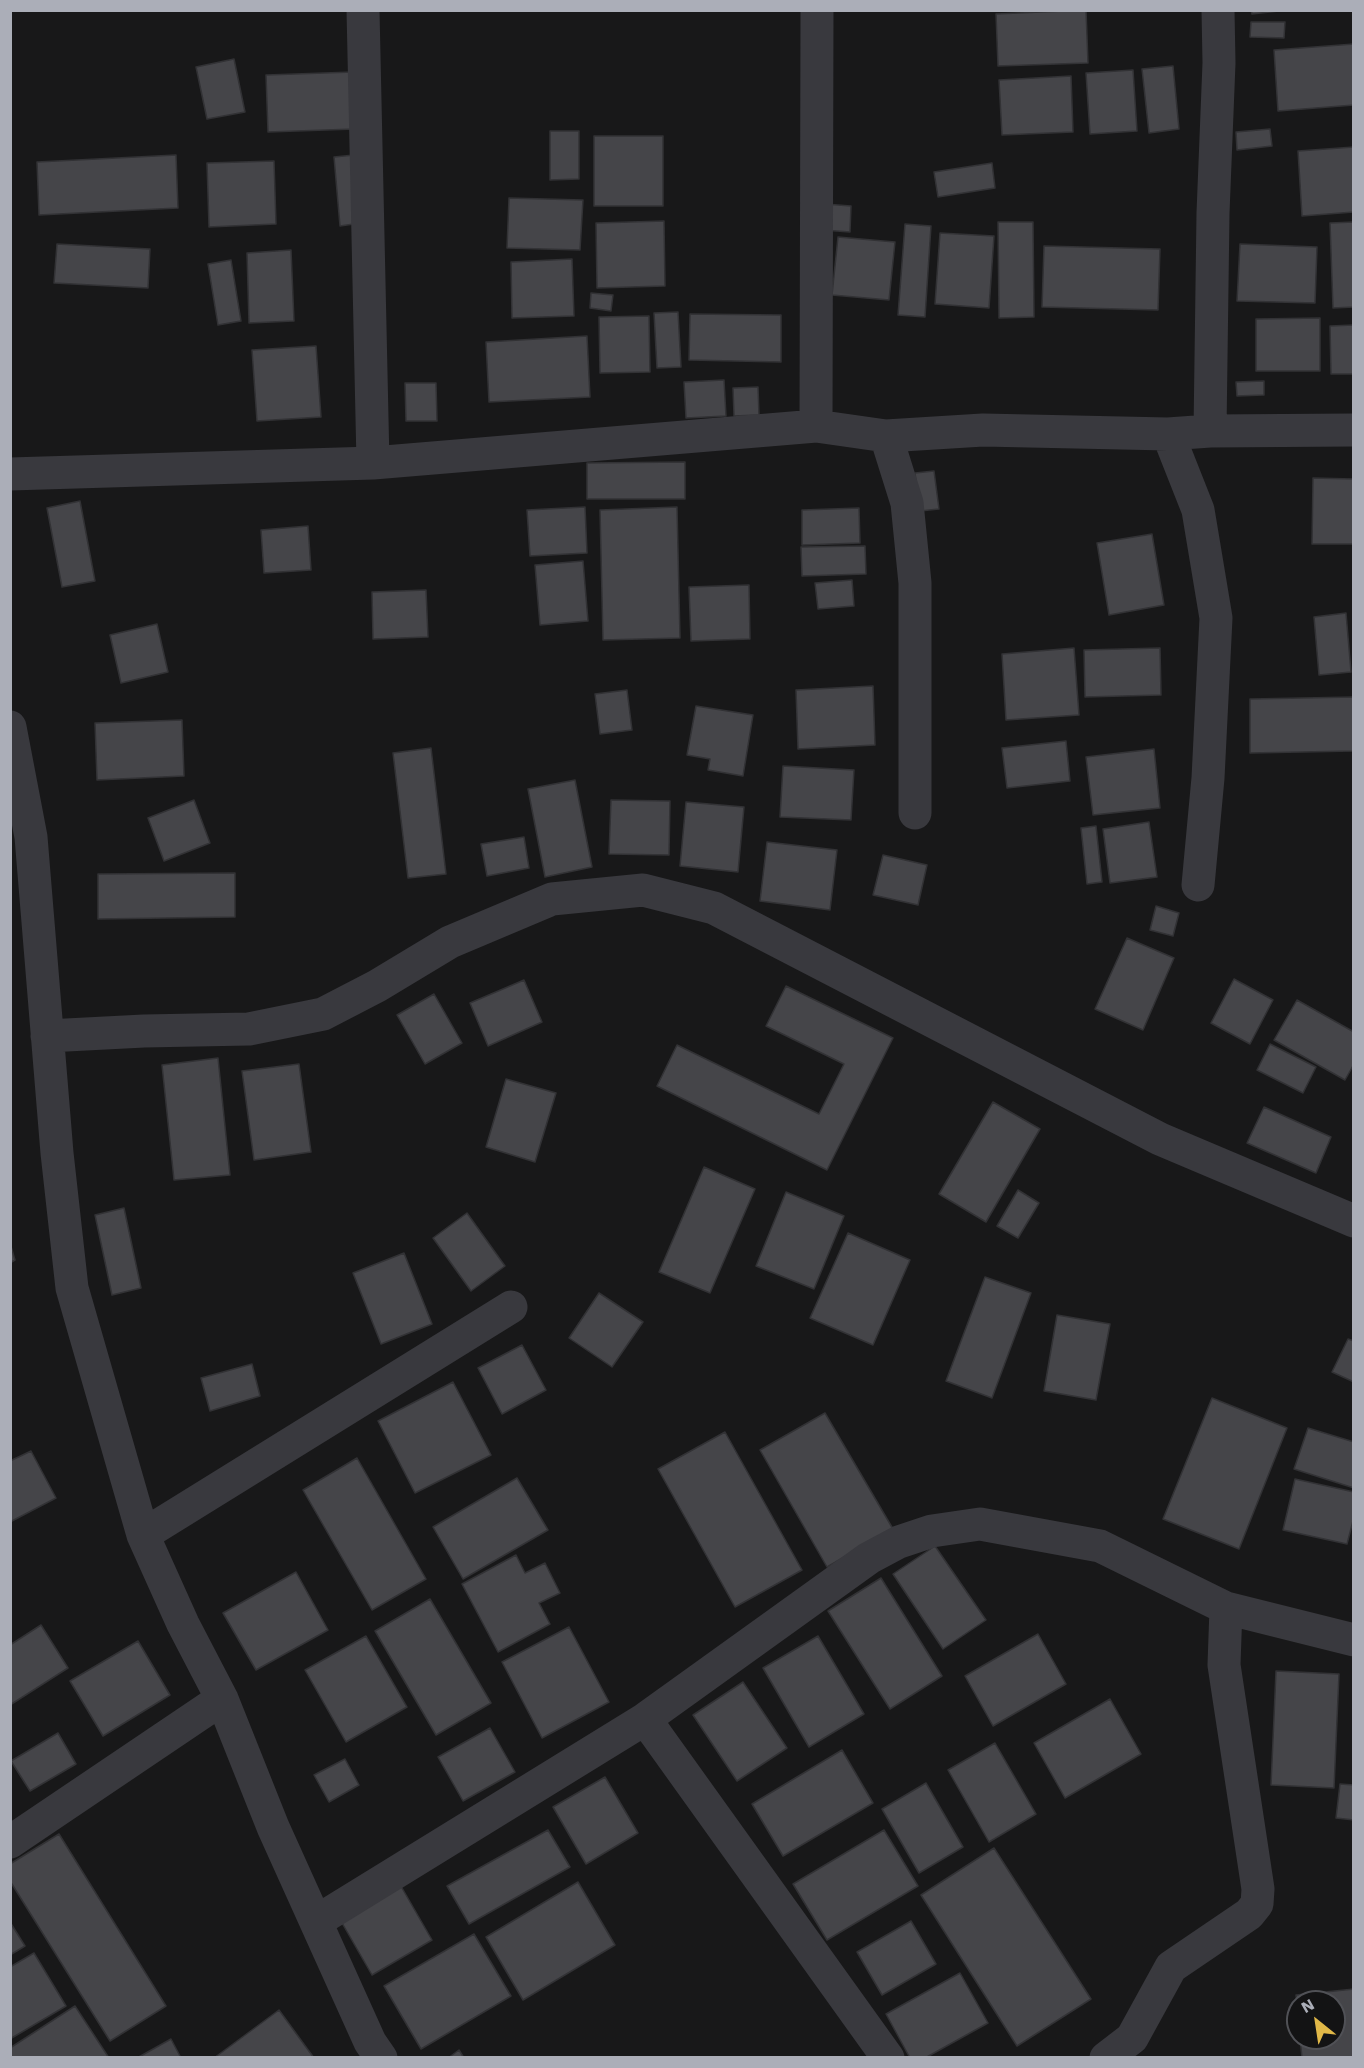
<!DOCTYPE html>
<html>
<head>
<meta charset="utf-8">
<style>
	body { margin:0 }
	#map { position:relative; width:1364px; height:2068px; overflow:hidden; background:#181819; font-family:"Work Sans",sans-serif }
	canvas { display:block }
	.frame { position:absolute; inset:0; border:12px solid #abaeb8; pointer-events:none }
	.north { position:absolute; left:1286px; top:1990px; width:60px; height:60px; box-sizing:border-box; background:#131314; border:2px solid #505156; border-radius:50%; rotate:330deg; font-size:16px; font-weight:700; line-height:24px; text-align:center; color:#abaeb8 }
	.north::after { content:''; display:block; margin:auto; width:21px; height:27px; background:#e1b848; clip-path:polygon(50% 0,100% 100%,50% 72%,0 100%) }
</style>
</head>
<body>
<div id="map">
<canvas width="1364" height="2068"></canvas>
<div class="frame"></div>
<div class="north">N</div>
</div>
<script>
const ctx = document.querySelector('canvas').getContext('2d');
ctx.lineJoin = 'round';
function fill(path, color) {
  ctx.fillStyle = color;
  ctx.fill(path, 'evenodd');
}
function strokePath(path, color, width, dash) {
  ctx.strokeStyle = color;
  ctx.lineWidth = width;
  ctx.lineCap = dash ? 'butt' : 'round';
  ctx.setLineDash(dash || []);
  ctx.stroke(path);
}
const building = new Path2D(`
	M1086 10 1088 63 998 66 996 14Z
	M1251 10H1288L1252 14Z
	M1251 22H1285L1284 38 1250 37Z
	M1354 44V105L1278 111 1274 50Z
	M234 59 245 112 207 119 196 67Z
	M1173 66 1179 129 1149 133 1142 69Z
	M1133 70 1137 131 1090 134 1086 73Z
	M353 72 355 129 268 132 266 75Z
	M1071 76 1073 132 1002 135 999 80Z
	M1270 129 1272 146 1237 150 1236 132Z
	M550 131H579V179L550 180Z
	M594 136H663V206H594Z
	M1354 147V212L1302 216 1298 151Z
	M176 155 178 208 39 215 37 162Z
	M354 155 361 223 340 226 334 157Z
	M274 161 276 224 209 227 207 163Z
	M992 163 995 188 938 197 934 172Z
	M509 198 583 200 580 250 507 248Z
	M825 204 851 206 850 232 823 230Z
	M664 221 665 286 597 288 596 223Z
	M998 222H1033L1034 317 999 318Z
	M1354 222V307L1333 308 1330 223Z
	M905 224 931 226 925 317 898 315Z
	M940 233 994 236 989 308 935 304Z
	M838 237 895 242 889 300 832 295Z
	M57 244 150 249 148 288 54 283Z
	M1240 244 1317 247 1315 303 1237 301Z
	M1044 246 1160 249 1158 310 1042 307Z
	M291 250 294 321 249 323 247 253Z
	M572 259 574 316 512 318 511 262Z
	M231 260 241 321 218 325 208 264Z
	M591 293 613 295 611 311 590 308Z
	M678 312 681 367 657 368 654 313Z
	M690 314 781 315V362L689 360Z
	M649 316 650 372 600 373 599 317Z
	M1320 318V371H1256V319Z
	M1354 325V374H1331L1330 326Z
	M587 336 590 397 489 402 486 342Z
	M316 346 321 417 257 421 252 350Z
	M724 380 726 416 686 418 684 382Z
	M1264 381V395L1237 396 1236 382Z
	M405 383H436L437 421H406Z
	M758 387 759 415 734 416 733 388Z
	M685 462V499H587V463Z
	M934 471 939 509 920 511 915 473Z
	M1313 478 1354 479V544H1312Z
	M80 501 95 581 62 587 47 508Z
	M585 507 587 553 530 556 527 510Z
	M677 507 680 638 603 640 600 510Z
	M859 508 860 543 802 545V510Z
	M308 526 311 570 264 573 261 530Z
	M1152 534 1164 605 1109 615 1097 543Z
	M865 546 866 574 802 576 801 547Z
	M583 561 588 621 540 625 535 565Z
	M852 580 854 606 818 609 815 583Z
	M749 585 750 639 691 641 689 587Z
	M426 590 428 637 373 639 372 592Z
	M1346 613 1351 672 1319 675 1314 617Z
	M157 624 168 672 121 683 110 635Z
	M1074 648 1079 715 1006 720 1002 654Z
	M1160 648 1161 695 1085 697 1084 650Z
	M873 686 875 745 798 749 796 690Z
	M627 690 632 730 600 734 595 694Z
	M1354 697V751L1250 753V699Z
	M696 706 753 715 743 776 708 770 710 759 687 755Z
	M182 720 184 776 97 780 95 723Z
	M1066 741 1070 781 1007 788 1002 748Z
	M431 748 446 874 408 878 393 753Z
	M1154 749 1160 808 1093 815 1086 757Z
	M783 766 854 770 851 820 780 817Z
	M575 780 592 867 545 877 528 789Z
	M194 800 210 843 164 861 148 818Z
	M611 800 670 801 669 855 609 854Z
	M686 802 744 807 738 872 680 866Z
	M1149 822 1157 877 1110 883 1103 829Z
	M1096 826 1102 882 1087 884 1081 828Z
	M524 837 529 868 487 876 481 844Z
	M767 842 837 850 830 910 760 901Z
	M883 855 927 865 918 905 873 895Z
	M235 873V917L98 919V874Z
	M1156 906 1179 913 1173 936 1150 930Z
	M1127 938 1174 958 1143 1030 1095 1009Z
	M1234 979 1273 1000 1250 1044 1211 1023Z
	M524 980 542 1022 488 1046 470 1003Z
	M786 986 893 1038 827 1170 657 1086 677 1045 819 1114 844 1064 766 1026Z
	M434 994 462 1043 425 1064 397 1015Z
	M1297 1000 1354 1032V1064L1345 1080 1274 1040Z
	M1270 1044 1316 1067 1303 1093 1257 1070Z
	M218 1058 230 1175 174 1180 162 1065Z
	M299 1064 311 1152 254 1160 242 1071Z
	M506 1079 556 1093 535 1162 486 1147Z
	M993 1102 1040 1129 986 1222 939 1194Z
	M1264 1107 1331 1137 1316 1173 1247 1143Z
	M704 1167 755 1189 710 1293 659 1272Z
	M1018 1190 1039 1203 1018 1238 997 1226Z
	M786 1192 844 1216 814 1289 756 1266Z
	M124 1208 141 1288 112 1295 95 1215Z
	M467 1213 505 1266 471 1291 433 1238Z
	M848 1233 910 1260 873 1345 810 1318Z
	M10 1243 15 1260 10 1263Z
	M404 1253 432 1324 381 1344 353 1273Z
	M985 1277 1031 1293 992 1398 946 1381Z
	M599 1293 643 1322 612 1367 569 1338Z
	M1057 1315 1110 1324 1096 1400 1044 1391Z
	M1348 1339 1354 1341V1382L1332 1372Z
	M522 1345 546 1390 502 1414 478 1368Z
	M252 1364 260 1396 210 1411 201 1378Z
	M453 1382 491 1455 415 1493 378 1421Z
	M1212 1398 1287 1428 1239 1549 1163 1519Z
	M825 1413 893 1529 827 1567 760 1450Z
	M1308 1428 1354 1442V1488L1294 1469Z
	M725 1432 802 1570 735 1607 658 1469Z
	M31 1451 56 1498 10 1522V1461Z
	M357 1458 426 1579 372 1610 303 1490Z
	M517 1478 548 1530 463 1579 433 1527Z
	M1295 1479 1354 1492V1517L1347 1544 1283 1530Z
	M935 1546 986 1620 943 1649 893 1574Z
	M516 1555 525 1573 545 1563 560 1593 539 1603 550 1624 498 1652 462 1584Z
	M296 1572 328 1630 256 1670 223 1613Z
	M881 1578 942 1676 890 1709 828 1611Z
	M430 1599 491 1703 436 1735 375 1631Z
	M41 1625 68 1668 10 1705V1645Z
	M569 1627 609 1702 542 1738 502 1662Z
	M1038 1634 1066 1684 993 1726 965 1676Z
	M366 1636 407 1707 346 1742 305 1670Z
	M818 1636 864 1714 809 1747 763 1668Z
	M138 1641 170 1695 103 1736 70 1681Z
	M1276 1671 1339 1674 1334 1788 1271 1785Z
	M743 1682 787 1748 737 1781 693 1715Z
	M1110 1699 1141 1754 1065 1798 1034 1743Z
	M490 1728 515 1772 463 1801 438 1757Z
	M58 1733 76 1764 30 1791 11 1761Z
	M995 1743 1036 1814 989 1842 948 1770Z
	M842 1750 873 1803 783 1856 752 1804Z
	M345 1759 359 1785 329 1802 314 1775Z
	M605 1777 638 1833 586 1864 553 1807Z
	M926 1783 963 1847 919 1873 882 1809Z
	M1340 1784 1354 1785V1820L1336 1818Z
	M548 1830 570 1867 469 1924 447 1886Z
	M884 1830 918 1886 827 1940 793 1884Z
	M59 1834 166 2006 110 2041 10 1881V1864Z
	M994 1848 1091 1999 1017 2046 921 1895Z
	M398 1881 432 1940 372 1975 338 1916Z
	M578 1882 615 1945 523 2000 486 1937Z
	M911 1921 936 1964 882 1995 857 1952Z
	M10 1922 25 1946 10 1955Z
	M474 1934 511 1996 421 2049 384 1986Z
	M34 1953 66 2006 10 2039V1967Z
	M960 1973 988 2023 925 2058H910L886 2014Z
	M1354 1989V2058H1302L1300 2038H1334V2002H1298V2016L1296 1995Z
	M75 2006 109 2058H10V2048Z
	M279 2010 314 2058H214Z
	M171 2039 181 2058H137Z
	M459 2050 464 2058H448Z`);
fill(building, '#454549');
strokePath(building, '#323235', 1.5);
strokePath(new Path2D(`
	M363 10 373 463
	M816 426 817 10
	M1210 431 1213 213 1219 63 1218 10
	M1168 434 1198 510 1216 618 1208 778 1198 885
	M886 436 907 503 915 583V813
	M10 474 373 463 816 426 886 436 983 430 1168 434 1210 431 1354 430
	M10 727 31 837 57 1153 72 1288 143 1535 183 1624 222 1699 273 1827 370 2042 381 2058
	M47 1036 144 1031 249 1029 323 1014 377 986 450 942 552 899 643 890 714 908 1160 1139 1354 1221
	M143 1535 511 1307
	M645 1719 888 2058
	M10 1842 222 1699
	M317 1921 645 1719 869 1558 899 1542 932 1531 980 1524 1100 1546 1226 1608 1354 1640
	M1106 2058 1132 2038 1171 1967 1249 1914 1257 1904 1258 1889 1224 1665 1226 1608`), '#39393e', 33);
</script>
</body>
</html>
